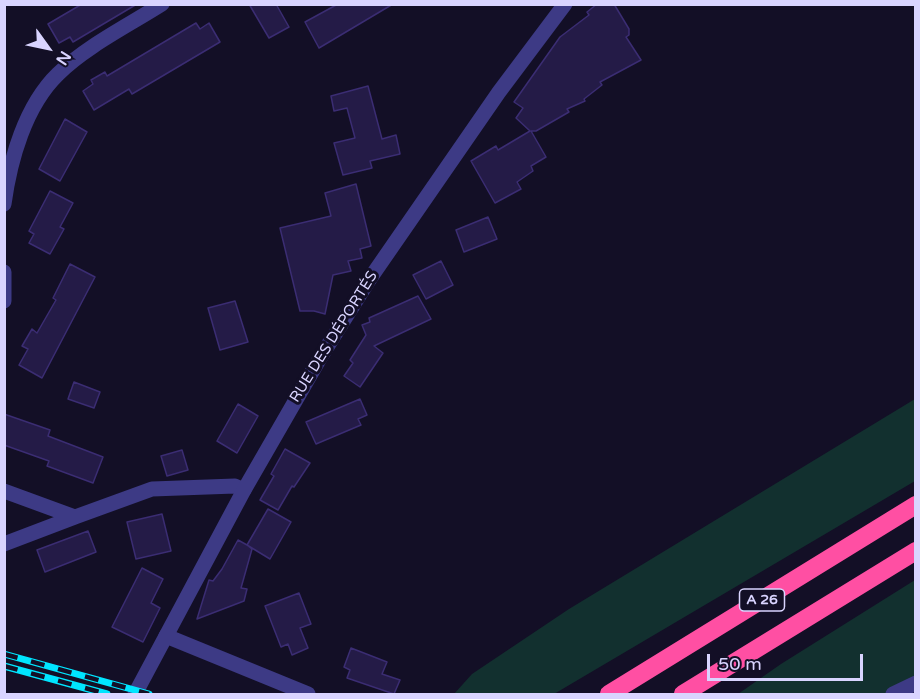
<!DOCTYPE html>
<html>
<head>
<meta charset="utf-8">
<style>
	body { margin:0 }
	#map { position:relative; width:920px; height:699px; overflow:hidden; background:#130f26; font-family:"Varela Round",sans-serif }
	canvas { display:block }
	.frame { position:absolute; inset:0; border:6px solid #d9d4ff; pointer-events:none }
	.north { position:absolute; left:18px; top:18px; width:60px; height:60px; -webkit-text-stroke:4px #130f26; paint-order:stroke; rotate:123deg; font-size:16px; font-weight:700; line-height:24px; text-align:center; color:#d9d4ff }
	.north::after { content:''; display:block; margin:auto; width:21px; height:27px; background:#d9d4ff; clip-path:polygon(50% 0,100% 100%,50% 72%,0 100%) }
	.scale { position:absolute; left:707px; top:654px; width:156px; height:27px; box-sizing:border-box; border:3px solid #d9d4ff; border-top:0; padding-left:8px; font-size:18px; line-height:21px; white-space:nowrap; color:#d9d4ff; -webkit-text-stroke:4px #130f26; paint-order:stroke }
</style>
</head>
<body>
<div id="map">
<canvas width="920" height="699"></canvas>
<div class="frame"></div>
<div class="north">N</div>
<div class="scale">50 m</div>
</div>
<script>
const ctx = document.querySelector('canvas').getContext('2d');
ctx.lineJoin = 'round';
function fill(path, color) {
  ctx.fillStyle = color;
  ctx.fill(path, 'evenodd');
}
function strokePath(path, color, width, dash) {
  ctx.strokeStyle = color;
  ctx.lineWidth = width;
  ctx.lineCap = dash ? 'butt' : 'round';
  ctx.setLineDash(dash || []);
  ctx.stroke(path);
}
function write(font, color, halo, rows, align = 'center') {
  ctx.font = font + ' "Varela Round",sans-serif';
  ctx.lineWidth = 6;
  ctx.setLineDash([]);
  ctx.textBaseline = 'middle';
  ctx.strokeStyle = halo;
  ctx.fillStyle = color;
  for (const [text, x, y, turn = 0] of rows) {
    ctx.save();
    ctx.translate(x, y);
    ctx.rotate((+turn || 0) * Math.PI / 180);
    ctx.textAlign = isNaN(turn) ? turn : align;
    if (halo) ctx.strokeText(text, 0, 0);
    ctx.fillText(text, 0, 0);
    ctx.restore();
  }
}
fill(new Path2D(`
	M915 399V481L554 694H454L472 674 569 609Z
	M915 580V691L909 694H738L781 664Z`), '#12302f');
const building = new Path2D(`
	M82 4H137L73 42 70 37 59 43 48 24Z
	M249 4H276L289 27 269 38Z
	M338 4H393L319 48 305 22Z
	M597 4H614L629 29V35L626 37 641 60 600 82 602 85 584 99 585 101 567 109 569 112 536 131H531L546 157 531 166 533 171 517 182 521 189 495 203 471 161 496 146 498 150 530 131 516 118 523 108 514 102 560 37 589 15 587 12Z
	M196 23 200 29 209 23 220 42 132 94 129 89 94 110 83 91 93 84 91 80 105 72 107 76Z
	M368 86 382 139 396 135 400 154 370 161 372 168 343 175 334 143 355 138 347 108 334 111 331 96Z
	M65 119 87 132 60 181 39 169Z
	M356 184 371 246 360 249 362 258 348 261 351 271 333 275 325 314 314 311H300L280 228 331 216 325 193Z
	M50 191 73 203 60 227 64 229 50 254 29 243 34 234 29 231Z
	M488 217 497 239 464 252 456 230Z
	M441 261 453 285 426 299 413 275Z
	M70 264 95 277 42 378 19 365 28 349 22 346 32 329 37 333 56 300 53 298Z
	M418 296 431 319 374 346 383 353 360 387 344 376 353 363 350 360 366 335 362 325 370 322 369 318Z
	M235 301 248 342 220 350 208 308Z
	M74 382 100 392 94 408 68 399Z
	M360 399 367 415 358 419 361 425 316 444 306 422Z
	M238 404 258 416 237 453 217 441Z
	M4 414 50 430 48 436 103 457 93 483 47 466 49 461 4 445Z
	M285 449 310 463 294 487 292 486 278 510 260 500 274 476 271 474Z
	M182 450 188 470 167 476 161 456Z
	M268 509 291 522 270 559 247 545 252 549 241 588 247 589 244 601 197 619 209 580 213 581 222 569 238 540 247 545Z
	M162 514 171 551 136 559 127 522Z
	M88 531 96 552 45 572 37 550Z
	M142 568 163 579 151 603 160 608 143 642 112 627Z
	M299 593 311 624 300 628 308 648 292 655 288 644 281 647 265 606Z
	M351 648 387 662 382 674 400 680 394 694 347 678 350 670 344 667Z`);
fill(building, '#241b47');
strokePath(building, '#3b2d73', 1.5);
strokePath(new Path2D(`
	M4 204C10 160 25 106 58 74 85 47 129 25 162 4
	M4 272V301
	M4 491 75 517 152 489 235 486 244 490
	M4 544 75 517
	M166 636 308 694
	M893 694 916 683`), '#3d3a85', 15);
strokePath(new Path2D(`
	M135 694 244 490 320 358 369 280 499 92 565 4`), '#3d3a85', 15);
strokePath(new Path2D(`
	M609 694 916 505
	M683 694 916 551`), '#ff4fa3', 18);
const rail = new Path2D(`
	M4 654 149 694
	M4 666 107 694`);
strokePath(rail, '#00e5ff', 7);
strokePath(rail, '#130f26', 4.5, [14]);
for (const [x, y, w] of [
	[762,600,45]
]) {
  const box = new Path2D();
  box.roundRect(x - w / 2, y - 11, w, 22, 4.5);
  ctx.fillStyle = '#130f26';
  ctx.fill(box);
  strokePath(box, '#d9d4ff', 1.5);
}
write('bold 14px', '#d9d4ff', null, [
	["A 26",762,600]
]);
write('15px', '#d9d4ff', '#130f26', [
	["RUE DES DÉPORTÉS",334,337,-58]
]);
</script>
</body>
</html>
